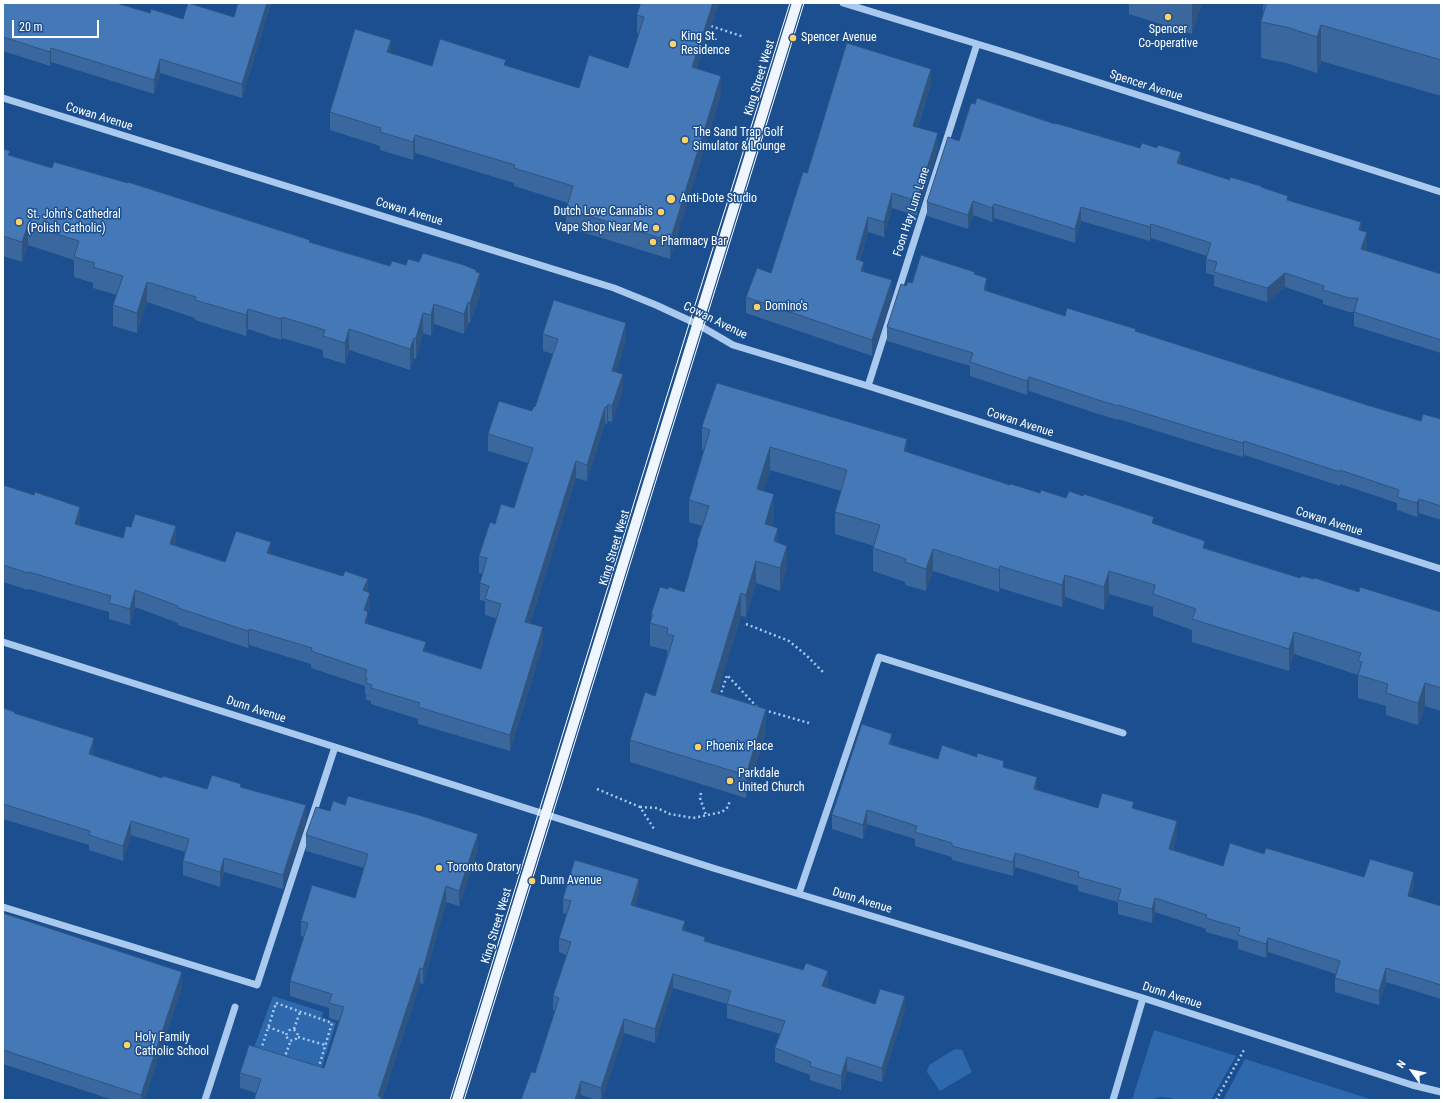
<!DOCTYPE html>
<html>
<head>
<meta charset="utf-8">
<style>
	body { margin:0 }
	#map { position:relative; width:1444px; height:1103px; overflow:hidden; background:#1b4f8f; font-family:"Roboto Condensed",sans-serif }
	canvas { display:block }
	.frame { position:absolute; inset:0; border:4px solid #fff; pointer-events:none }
	.north { position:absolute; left:1392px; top:1051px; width:40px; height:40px; -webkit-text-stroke:3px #1b4f8f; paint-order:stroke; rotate:303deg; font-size:11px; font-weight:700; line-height:16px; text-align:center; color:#fff }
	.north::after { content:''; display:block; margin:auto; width:14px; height:18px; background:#fff; clip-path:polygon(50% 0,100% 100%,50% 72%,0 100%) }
	.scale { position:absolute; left:12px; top:20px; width:87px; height:18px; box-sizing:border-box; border:2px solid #fff; border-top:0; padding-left:5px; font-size:12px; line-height:14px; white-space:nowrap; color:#fff; -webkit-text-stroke:3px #1b4f8f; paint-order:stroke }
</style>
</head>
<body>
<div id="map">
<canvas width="1444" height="1103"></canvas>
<div class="frame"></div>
<div class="north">N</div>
<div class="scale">20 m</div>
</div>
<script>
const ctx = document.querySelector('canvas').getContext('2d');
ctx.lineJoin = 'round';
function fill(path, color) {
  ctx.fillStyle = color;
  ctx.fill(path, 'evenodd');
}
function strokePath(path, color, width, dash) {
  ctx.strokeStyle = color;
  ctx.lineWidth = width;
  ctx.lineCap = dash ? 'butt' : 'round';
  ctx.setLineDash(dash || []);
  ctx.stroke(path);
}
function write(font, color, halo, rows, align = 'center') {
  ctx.font = font + ' "Roboto Condensed",sans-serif';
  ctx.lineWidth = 3;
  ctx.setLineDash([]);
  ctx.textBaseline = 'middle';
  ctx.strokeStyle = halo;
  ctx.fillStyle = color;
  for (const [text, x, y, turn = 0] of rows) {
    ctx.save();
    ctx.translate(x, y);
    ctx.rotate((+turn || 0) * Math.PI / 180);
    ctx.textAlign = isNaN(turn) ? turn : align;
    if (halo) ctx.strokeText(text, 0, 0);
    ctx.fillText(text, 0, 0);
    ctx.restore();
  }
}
fill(new Path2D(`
	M273 996 323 1012 322 1017 336 1023 318 1079 250 1058Z
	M1154 1030 1236 1056 1211 1100H1175L1171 1098 1159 1097 1151 1100H1132Z
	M955 1049 962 1050 972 1072 940 1091 927 1072 929 1065Z
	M1245 1059 1373 1100H1223Z`), '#2e69ad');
strokePath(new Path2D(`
	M711 26 744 37
	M746 624 789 641 806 655 824 673
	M720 697 727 675 757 707
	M764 710 809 723
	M597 789 640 807 654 829
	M701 793 700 798 706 815
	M640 807 657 808 670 814 693 818 722 812 728 807 730 800
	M276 1003 332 1023 317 1073 260 1053Z
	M268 1027 287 1034
	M294 1029 300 1012
	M286.5 1035a5.5 5.5 0 1 1 11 0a5.5 5.5 0 1 1-11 0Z
	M298 1037 325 1045
	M284 1059 291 1040
	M1216 1100 1244 1050`), '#a9c9ee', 2.5, [2, 3]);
strokePath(new Path2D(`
	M843 3 1010 54 1441 192
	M3 98 614 288 656 305 697 324 733 345 868 386 1441 569
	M868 386 977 44
	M3 642 335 747 713 868 1143 998 1412 1085 1441 1092
	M799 893 879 657 1123 733
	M3 907 257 985 335 747
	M205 1100 235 1007
	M1113 1100 1143 998`), '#a9c9ee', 7);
strokePath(new Path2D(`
	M457 1100 797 3`), '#f0f6ff', 10);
strokePath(new Path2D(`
	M450 1100 690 321 790 3
	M464 1100 804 3`), '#fff', 1);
fill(new Path2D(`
	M3 3 150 13 183 19 234 17 238 3H271L242 98 160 73 154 94 51 62 50 66 3 51Z
	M719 3 697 68 721 94 670 259 566 227V209L568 203 514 186V183L415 153 413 160 380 150V146L330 130V112L391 53 432 66H506L579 88 628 68 639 34 637 33V15Z
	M1129 3H1202L1192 34 1129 14Z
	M1263 3H1441V96L1321 61 1317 73 1286 63 1261 58V22L1263 15Z
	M931 84 918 127 938 148 917 216 892 208 884 237 868 232 860 261 864 272 892 295 872 356 746 313V297L771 273 807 173Z
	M1055 124 1230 180 1261 188 1288 200 1361 230 1367 246 1365 250 1441 274V353L1354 326V312H1349L1323 304V300L1285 287 1267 302 1214 286V275L1206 273V259L1207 256 1151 238 1150 241 1081 221 1075 243 994 218 992 222 973 215 968 229 927 216V202L959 141Z
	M3 149 10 155 52 168 310 242 390 266 406 265 419 262 476 272 480 294 470 323H468L464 334 434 324 431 336 423 333 416 359 414 358 410 370 349 350 345 364 323 357V350L282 338 281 340 248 329 246 336 195 320V318L147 302 137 333 113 326V305L117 295 93 288V283L74 277V260L28 245 22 262 3 256Z
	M975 274 987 292 1065 316 1136 331 1160 339 1367 405 1421 421 1441 419V520L1419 513 1417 517 1397 510V503L1340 484V486L1244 455 1243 457 1212 448 1118 419V420L1095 413 1029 391 1027 395 970 376V366L887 341V327L906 286 912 283Z
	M543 334 626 339 616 372 623 391 612 422 608 421 607 424 605 423 587 481 576 478 530 623 543 644 510 751 418 724V719L371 704V701L366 700V694H365V686L311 668V664L249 645 248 648 178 625V623L135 607 130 625 109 619V612L29 589 28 590 3 582V485L80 523 79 526 123 538 176 543 175 545 225 562 271 554 368 592 370 609 368 614V625L426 651 481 669 497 619 485 615V601L480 600V583L483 574 479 573V556L495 524 514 508 528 463 488 451V434L532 411 535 407 553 354 543 351Z
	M702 427 907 452 1010 485 1040 493 1066 498 1154 524 1205 548 1300 578 1441 612V711L1425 706 1418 725 1386 715V706L1358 698V675L1294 654 1289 671 1192 642V630L1153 616V607L1109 594 1104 610 1065 597 1062 607 1000 588 999 592 933 571 926 591 905 585V582L873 571V548L874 546 835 534V512L841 491 770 470 763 491 774 517 771 526 787 568 780 591 756 583 746 617 741 616 717 694 766 732 746 798 630 762V740L655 696 667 656V650L650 646V623L651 620V614L668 589 684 592 697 547V542L702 526 689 522V500L704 450H702Z
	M3 708 94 752 93 756 162 778 207 789 241 787 306 820 283 889 224 872 220 887 183 875V861L185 852 131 835 123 861 89 850V845L3 819Z
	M892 745 938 759 1004 768 1037 790 1098 808 1134 809 1177 835 1173 850 1223 866 1264 854 1364 877 1414 886 1411 897 1441 906V999L1386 982 1379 1005 1335 992V978L1336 974 1268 952 1266 958 1238 949V941L1206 932V929L1155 912 1152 923 1118 914V902L1078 891V886L1015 867 1013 876 952 860V857L915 846V839L867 824 863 839 832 829V815Z
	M306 835 478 849 459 906 446 902 423 984 420 983 382 1100H254L256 1093 240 1088V1073L324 1068 339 1021 329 1018V1008L290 996V981L304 937 301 936V921L355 898 364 868 306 851Z
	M639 893 635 906 705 941 828 985 827 988 875 1004 905 1010 882 1082 847 1071 841 1090 810 1080V1075L775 1062V1048L780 1034 727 1018V1004L673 988 655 1043 624 1033 602 1100H596L581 1095 535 1073 555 1011 553 1010V996L566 955 559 952V938L567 914 563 913V899Z
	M3 913 182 986 144 1100H113L3 1064Z`), '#3a679d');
fill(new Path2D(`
	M267 3H271L242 98V84Z
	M713 3H719L692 85V67Z
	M1192 3H1202L1192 34Z
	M1321 25V61L1317 73V37Z
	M391 40V58L387 52Z
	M51 48V62L50 66V52Z
	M160 59V73L154 94V80Z
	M931 69V84L913 141V126Z
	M721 76V94L670 259V241Z
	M938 133V148L917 216V201Z
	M415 135V153L413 160V142Z
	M1181 152V166L1177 163Z
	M892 193V208L884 237V222Z
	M973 201V215L968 229V215Z
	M994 204V218L992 222V208Z
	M1081 207V221L1075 243V229Z
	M868 217V232L856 274V259Z
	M1361 222V236L1359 230Z
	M1151 224V238L1150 241V227Z
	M28 225V245L22 262V242Z
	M1367 232V246L1361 263V249Z
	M864 262V277L861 271Z
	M476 270V283L480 273V294L470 323V303Z
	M1285 273V287L1267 302V288Z
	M987 278V292L984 290Z
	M892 280V295L872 356V340Z
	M147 282V302L137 333V313Z
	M468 302V323L464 334V314Z
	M434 304V324L431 336V315Z
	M248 309V329L246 336V315Z
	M423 313V333L416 359V338Z
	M282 317V338L281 340V319Z
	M626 323V339L612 387V371Z
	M349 329V350L345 364V343Z
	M414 338V358L410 370V349Z
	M623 374V391L612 422V406Z
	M1029 377V391L1027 395V381Z
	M608 404V421L607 424V407Z
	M605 407V423L587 481V465Z
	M907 439V462L904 451Z
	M1244 441V455L1243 457V443Z
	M770 447V470L757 512V489Z
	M576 461V478L525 638V622Z
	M774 494V517L765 546V524Z
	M1419 499V513L1417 517V503Z
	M80 507V523L75 541V524Z
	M176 526V543L170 560V544Z
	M778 528V550L774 541Z
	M1205 541V564L1203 548Z
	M271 542V559L267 553Z
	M787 546V568L780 591V568Z
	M933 549V571L926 591V569Z
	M756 561V583L746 617V595Z
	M1000 566V588L999 592V570Z
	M1109 571V594L1104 610V587Z
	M1065 575V597L1062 607V585Z
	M368 579V595L363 590Z
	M135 590V607L130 625V609Z
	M370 593V609L368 614V629L365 640 364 610Z
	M741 593V616L711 715V692Z
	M543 627V644L510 751V735Z
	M249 629V645L248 648V631Z
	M1294 632V654L1289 671V649Z
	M426 642V659L423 651Z
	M1425 683V706L1418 725V703Z
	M766 709V732L746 798V775Z
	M892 734V747L889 744Z
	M94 738V752L89 769V754Z
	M1037 777V791L1034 789Z
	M306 805V820L283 889V875Z
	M867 810V824L863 839V825Z
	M131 821V835L123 861V846Z
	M1177 821V835L1169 863V849Z
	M478 834V849L459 906V891Z
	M1015 853V867L1013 876V862Z
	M224 858V872L220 887V872Z
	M1414 872V886L1408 910V896Z
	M639 879V893L631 919V905Z
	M446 886V902L423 984V969Z
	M1155 898V912L1152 923V909Z
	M685 921V935L682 930Z
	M1268 938V952L1266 958V944Z
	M420 968V983L382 1100H378V1096Z
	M1386 968V982L1379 1005V991Z
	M828 971V985L822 1000V986Z
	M182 972V986L144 1100H141V1095Z
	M673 974V988L655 1043V1029Z
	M905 996V1010L882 1082V1068Z
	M624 1019V1033L602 1100H601V1088Z
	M847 1057V1071L841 1090V1076Z
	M581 1081V1095L579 1100H575Z`), '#305480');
const building = new Path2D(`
	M3 3H116L150 13 151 9 183 19 188 3 234 17 238 3H267L242 84 160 59 154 80 51 48 50 52 3 37Z
	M641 3H713L692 67 721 76 670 241 566 209 573 186 514 168 515 165 415 135 413 142 380 132 381 128 330 112 355 29 391 40 387 52 432 66 440 39 506 60 504 65 579 88 589 55 628 68 644 17 637 15Z
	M1267 3H1441V60L1321 25 1317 37 1286 27 1261 22Z
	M847 43 931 69 913 126 938 133 917 201 892 193 884 222 868 217 856 259 864 262 861 271 892 280 872 340 746 297 757 268 771 273 803 172 807 173Z
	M977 98 1055 124V123L1140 148 1142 143 1157 148 1158 145 1181 152 1177 163 1180 164 1230 180V177L1261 186V187L1288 196 1287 200 1361 222 1359 230 1367 232 1361 249 1441 274V340L1354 312 1358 298H1349L1323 290 1324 286 1285 273 1267 288 1214 272 1217 262 1206 259 1211 243 1151 224 1150 227 1081 207 1075 229 994 204 992 208 973 201 968 215 927 202 948 137 959 141 971 103 975 104Z
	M3 149 10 151 8 155 52 168 54 162 128 183V182L310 240 309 242 390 266 392 261 406 265 408 259 419 262 423 253 464 265 476 270V272L480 273 470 303 468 302 464 314 434 304 431 315 423 313 416 338H414L410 349 349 329 345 343 323 336 325 330 282 317 281 319 248 309 246 315 195 300 196 297 147 282 137 313 113 305 123 276 93 267 95 263 74 257 79 241 28 225 22 242 3 236Z
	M921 255 975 272 974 274 987 278 984 290 1065 316 1067 308 1136 329 1135 331 1160 339 1367 405 1421 421 1423 414 1441 419V506L1419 499 1417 503 1397 497 1399 490 1340 470V472L1244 441 1243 443 1212 434 1118 405V406L1095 399 1029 377 1027 381 970 362 973 353 887 327 901 284 906 286 908 282 912 283Z
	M554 300 626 323 612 371 623 374 612 406 608 404 607 407H605L587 465 576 461 525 622 543 627 510 735 418 707 420 703 371 688 372 685 366 683 367 678 365 677 367 670 311 651 312 648 249 629 248 631 178 608V606L135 590 130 609 109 603 111 596 29 572 28 573 3 565V485L34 495 35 492 80 507 75 524 123 538 126 526 131 527 135 514 176 526 170 544 225 562 236 531 271 542 267 553 343 576 345 571 368 579 363 590 370 593 364 610 368 612 365 623 426 642 423 651 481 669 501 604 485 599 489 586 480 583 487 558 479 556 490 522 495 524 501 504 514 508 533 448 488 434 499 401 532 411 534 406 535 407 558 339 543 334Z
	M717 383 907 439 904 451 1010 485 1011 484 1040 493 1041 490 1066 498 1069 491 1083 496 1084 494 1154 517 1152 523 1205 541 1203 548 1300 578 1302 576 1314 579 1315 578 1359 592 1360 587 1441 612V688L1425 683 1418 703 1386 693 1388 684 1358 675 1362 662 1358 661 1361 653 1294 632 1289 649 1192 619 1196 609 1153 594 1155 585 1109 571 1104 587 1065 575 1062 585 1000 566 999 570 933 549 926 569 905 562 906 559 873 548 880 525 835 512 847 470 770 447 757 489 774 494 765 524 778 528 774 541 787 546 780 568 756 561 746 595 741 593 711 692 766 709 746 775 630 740 645 692 655 696 674 636 667 634 668 628 650 623 653 614H651L660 587 668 589 669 587 684 592 698 543 697 542 709 506 689 500 710 430 702 427Z
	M3 708 15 712 14 713 94 738 89 754 162 778 163 776 207 789 212 775 241 784 240 787 306 805 283 875 224 858 220 872 183 861 189 839 131 821 123 846 89 835 90 831 3 804Z
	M862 724 892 734 889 744 938 759 942 745 977 757V753L1004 761 1003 767 1037 777 1034 789 1098 808 1102 793 1134 802 1132 808 1177 821 1169 849 1223 866 1230 843 1264 854 1266 848 1364 877 1370 859 1414 872 1408 896 1441 906V985L1386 968 1379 991 1335 978 1340 961 1268 938 1266 944 1238 935 1240 928 1206 918 1207 915 1155 898 1152 909 1118 900 1121 889 1078 877 1079 872 1015 853 1013 862 952 846V843L915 832 917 826 867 810 863 825 832 815Z
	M348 796 419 815 478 834 459 891 446 886 423 969 420 968 378 1096 381 1097 380 1100H254L261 1079 240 1073 249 1045 324 1068 344 1007 329 1003 332 994 290 981 308 923 301 921 312 885 355 898 368 854 306 835 316 807 330 811 333 801 345 805Z
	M575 860 639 879 631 905 685 921 682 930 705 937 704 941 803 970 806 963 828 971 822 986 875 1004 880 989 905 996 882 1068 847 1057 841 1076 810 1066 811 1062 775 1048 785 1021 727 1004 731 991 673 974 655 1029 624 1019 601 1088 581 1081 575 1100H521L531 1072 535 1073 559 998 553 996 571 942 559 938 571 901 563 899Z
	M3 913 182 972 141 1095 3 1050Z`);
fill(building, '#4478b7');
strokePath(building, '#305480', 1);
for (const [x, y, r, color] of [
	[1168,17,4,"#ffd166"],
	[793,38,4,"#ffd166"],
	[673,44,4,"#ffd166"],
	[685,140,4,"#ffd166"],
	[671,199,5,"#ffd166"],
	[661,212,4,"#ffd166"],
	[19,222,4,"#ffd166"],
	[656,228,4,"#ffd166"],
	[653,242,4,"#ffd166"],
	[757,307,4,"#ffd166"],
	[698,747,4,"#ffd166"],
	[730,781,4,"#ffd166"],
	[439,868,4,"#ffd166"],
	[532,881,4,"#ffd166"],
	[127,1045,4,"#ffd166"]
]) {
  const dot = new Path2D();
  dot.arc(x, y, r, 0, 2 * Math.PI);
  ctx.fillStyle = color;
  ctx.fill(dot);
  strokePath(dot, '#1b4f8f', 1.5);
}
write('12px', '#fff', '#1b4f8f', [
	["Spencer",1168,30,"center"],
	["Co-operative",1168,44,"center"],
	["King St.",681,37],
	["Residence",681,51],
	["Spencer Avenue",801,38],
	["The Sand Trap Golf",693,133],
	["Simulator & Lounge",693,147],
	["Anti-Dote Studio",680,199],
	["Dutch Love Cannabis",653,212,"right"],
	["St. John's Cathedral",27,215],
	["(Polish Catholic)",27,229],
	["Vape Shop Near Me",648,228,"right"],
	["Pharmacy Bar",661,242],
	["Domino's",765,307],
	["Phoenix Place",706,747],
	["Parkdale",738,774],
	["United Church",738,788],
	["Toronto Oratory",447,868],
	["Dunn Avenue",540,881],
	["Holy Family",135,1038],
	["Catholic School",135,1052]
], 'left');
write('12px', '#fff', '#1b4f8f', [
	["King Street West",760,78,-73],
	["Spencer Avenue",1146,86,18],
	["Cowan Avenue",99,117,17],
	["Cowan Avenue",409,212,17],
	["Foon Hay Lum Lane",912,212,-72],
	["Cowan Avenue",715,321,26],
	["Cowan Avenue",1020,423,18],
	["Cowan Avenue",1329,522,18],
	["King Street West",615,548,-73],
	["Dunn Avenue",256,710,18],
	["Dunn Avenue",862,901,17],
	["King Street West",497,926,-73],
	["Dunn Avenue",1172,996,18]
]);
</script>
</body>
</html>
